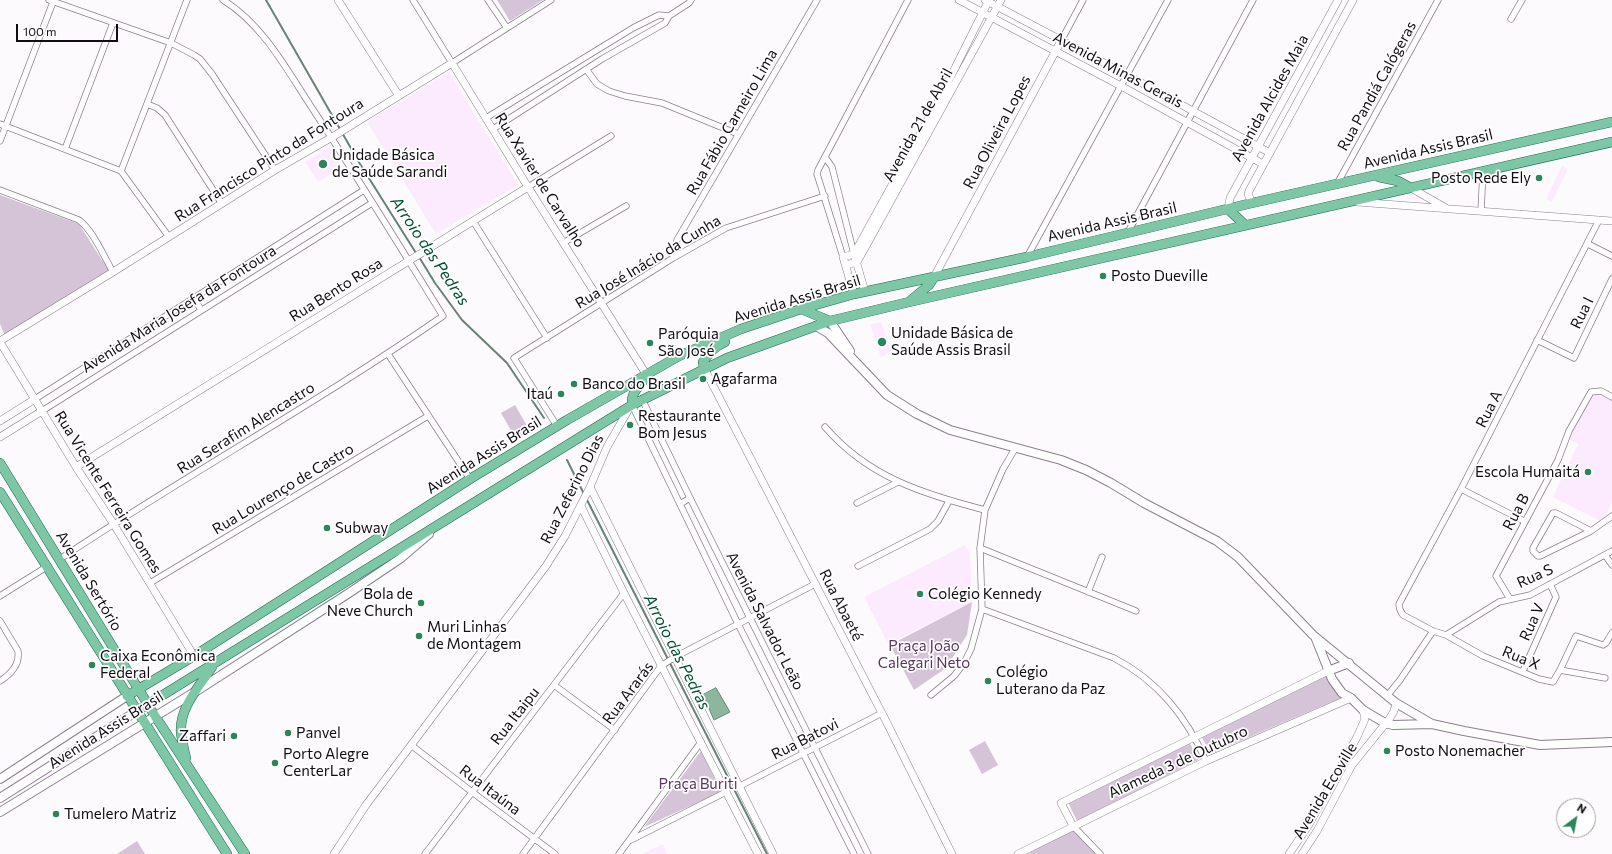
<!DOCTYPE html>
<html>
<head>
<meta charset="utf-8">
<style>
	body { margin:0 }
	#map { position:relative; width:1612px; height:854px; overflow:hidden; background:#fdfafd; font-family:Commissioner,sans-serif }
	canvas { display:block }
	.north { position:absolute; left:1556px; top:798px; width:40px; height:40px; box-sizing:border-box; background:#fff; border:1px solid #a09ea1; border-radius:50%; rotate:32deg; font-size:11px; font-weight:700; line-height:16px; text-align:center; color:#120d13 }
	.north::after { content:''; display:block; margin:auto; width:14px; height:18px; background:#2b865c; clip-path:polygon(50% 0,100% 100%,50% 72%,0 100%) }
	.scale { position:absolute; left:16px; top:24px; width:102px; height:18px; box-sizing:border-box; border:2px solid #120d13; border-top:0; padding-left:5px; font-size:12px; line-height:14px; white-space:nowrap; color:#120d13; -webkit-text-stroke:3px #fff; paint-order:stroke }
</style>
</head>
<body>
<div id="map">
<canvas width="1612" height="854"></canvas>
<div class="north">N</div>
<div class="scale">100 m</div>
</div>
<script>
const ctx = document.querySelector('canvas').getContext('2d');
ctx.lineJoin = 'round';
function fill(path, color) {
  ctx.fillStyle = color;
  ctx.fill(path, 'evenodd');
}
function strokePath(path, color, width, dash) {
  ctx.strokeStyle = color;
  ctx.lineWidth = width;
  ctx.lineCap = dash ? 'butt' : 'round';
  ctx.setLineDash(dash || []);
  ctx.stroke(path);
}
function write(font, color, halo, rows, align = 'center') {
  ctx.font = font + ' Commissioner,sans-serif';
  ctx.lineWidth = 3.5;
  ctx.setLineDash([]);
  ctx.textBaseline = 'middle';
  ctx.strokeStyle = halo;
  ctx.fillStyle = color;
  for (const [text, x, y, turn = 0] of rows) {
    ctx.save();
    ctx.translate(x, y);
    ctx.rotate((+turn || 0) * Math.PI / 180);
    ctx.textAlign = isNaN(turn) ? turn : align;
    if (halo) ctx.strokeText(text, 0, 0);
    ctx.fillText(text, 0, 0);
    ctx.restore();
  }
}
fill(new Path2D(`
	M449 72 518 185 436 234 367 122Z
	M329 147 342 168 318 182 305 162Z
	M1562 166 1568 169 1552 202 1546 199Z
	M881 322 891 351 881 358 870 324Z
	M1595 393H1600L1612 399V502L1602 522 1553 497 1578 444 1569 439 1589 398Z
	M965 545 970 553 972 602 888 644 864 597Z
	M663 844 667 854H642L653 849Z`), '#fcebff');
fill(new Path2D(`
	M497 0H543L510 21Z
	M0 195 79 224 109 271 5 336 0 324Z
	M515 405 530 431 516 439 501 413Z
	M972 602 967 635 946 668 914 690 890 645Z
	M1327 675C1331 687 1335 691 1345 698L1331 702 1210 754 1202 737Z
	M985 741 998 765 982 774 969 750Z
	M1190 743 1198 760 1077 821 1068 802Z
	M701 751 721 792 644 827Z
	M1072 830 1096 854H1028Z
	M137 841 145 854H117Z`), '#d5c3d8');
const water = new Path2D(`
	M716 688 730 712 714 720 703 695Z`);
fill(water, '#8cb69e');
strokePath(water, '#678374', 1);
strokePath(new Path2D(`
	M266 0 360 164 416 253
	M419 257 435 283 462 320 507 363 544 418
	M567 460 584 494
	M586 498 767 854`), '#678374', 2);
const minor = new Path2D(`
	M49 0 171 43 194 55 200 59 212 74 275 170
	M413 0 452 63 551 0
	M488 0 507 28
	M1511 19 1522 0
	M1061 41 1083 0
	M586 69 597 84 609 91 625 96 662 103 738 134
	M147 104 157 108 165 115 222 204
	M486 118 633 28 659 15 669 16
	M0 124 121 171 169 237
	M493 129 602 59 665 23 669 16 689 3 691 0
	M0 141 53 2
	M65 149 113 23
	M825 157 832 167 854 254
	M121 171 187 0
	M1337 184 1438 0
	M528 187 611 136
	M0 190 79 220C94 232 103 255 113 272
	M1481 211 1483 171
	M1599 220 1461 489 1399 604C1399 609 1400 611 1403 615L1433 631 1446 635 1483 656 1539 679 1553 682 1560 670 1576 636 1603 645 1606 643 1612 633
	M473 221 547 338
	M1128 232 1253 0
	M563 243 626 206
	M1588 244 1612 256
	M843 257 817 174 818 170 908 0
	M1027 257 1168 0
	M673 258 677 240 817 0
	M194 298 201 310
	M1537 340 1574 358 1612 279
	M388 354 470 479
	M35 399 364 190
	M642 399 690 498 868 854
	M632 405 738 624 854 854
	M42 411 372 203
	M557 426 514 358 673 258 726 228 825 196
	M825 427C868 477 923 494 985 510
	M1461 489 1524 521
	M857 503 898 482
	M680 504 690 498
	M1591 531 1556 513H1553L1533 548V551L1538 556H1540L1591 531 1612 516
	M980 548 1136 611
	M1605 555 1612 565
	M60 559C186 475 319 402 443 316 400 247 358 178 314 111 288 72 264 25 223 0
	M858 566 930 529 938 521 949 501
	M150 583 428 416
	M1088 592 1102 557
	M0 596 48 566
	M1510 599 1496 576 1558 460 1569 431 1591 392 1601 391 1612 397
	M982 609 1114 658C1158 681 1186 716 1206 761
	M0 621 18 651C20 665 11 674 0 681
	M1446 635 1499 602 1530 595 1612 551
	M1560 670 1605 678
	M1523 671 1556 597 1550 584
	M554 685 615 730
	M931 695 954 676 964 663 971 649 982 609 980 548 985 510 1003 469 1016 447
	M1387 696 1400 680 1433 631
	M411 745 472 792 555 854
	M740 786 882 713
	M1073 826 1100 854
	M631 840 726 792
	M425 854 624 593
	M523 854 661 666 675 657 815 584
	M619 854 701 742`);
const tertiary = new Path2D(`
	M338 0 399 96
	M959 0 1121 86 1263 164
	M985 0 1127 75 1270 153
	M1411 188 1446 208
	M1357 202C1442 209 1527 214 1612 221
	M1252 203 1248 194 1249 191 1353 0
	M1228 209 1230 198 1338 0
	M854 254 939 100 989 0
	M855 257 865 292
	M846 265 857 262 866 246 1001 0
	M934 277 1061 41
	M854 294 843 257 854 254
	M0 341 113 272 275 170 334 136 452 63 528 187 646 374
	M0 342 76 467 113 523 194 656
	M704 368 886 721 952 854
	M0 421 35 399
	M0 437 42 411
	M76 467C227 374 376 280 528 187
	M590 487 773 854
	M581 506 624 593 758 854
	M1073 826 1061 803 1328 671
	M334 854 366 805 546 566 565 536 590 487 607 447 630 407
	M1018 854 1206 761 1351 698
	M1289 854 1308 826 1357 737 1365 719 1363 710
	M1302 854 1317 831 1352 765 1390 718 1394 711 1396 703`);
const secondary = new Path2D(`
	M830 321 850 351
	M816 326 828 333 887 395 917 414 950 430 1061 460 1086 470 1111 483 1144 503 1217 541 1238 557 1313 635 1396 703 1432 724
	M1316 639 1332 679 1342 693 1351 698 1363 710 1385 723 1393 725 1432 724 1464 731 1540 745 1612 742
	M1328 671 1349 663
	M0 779 127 696
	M0 798 137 711
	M0 812 198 690 349 593 401 558 429 534`);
const primary = new Path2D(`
	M1379 177 1398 181 1411 188
	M1228 209 1245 225
	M910 301 929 285 934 277
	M801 309 830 321
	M704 368 703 362C709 353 714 347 725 342
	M632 405C631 387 642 389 646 374
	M0 463 155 716 245 854
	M0 492 227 854
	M127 696 194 656 470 479 567 420 679 356 741 329 801 309 854 294 1027 257 1252 203 1612 122
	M137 711 632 405 727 358 830 321 909 302 1612 142
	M186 758C184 750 182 741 181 733 179 708 199 687 212 667`);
strokePath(minor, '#8c7e8e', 7);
strokePath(tertiary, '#8c7e8e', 8);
strokePath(secondary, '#8c7e8e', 10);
strokePath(primary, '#1f6d4e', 10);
strokePath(minor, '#fff', 5.5);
strokePath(tertiary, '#fff', 7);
strokePath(secondary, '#fff', 8);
strokePath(primary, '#7dc7a7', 9);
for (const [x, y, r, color] of [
	[323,164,5,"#2b865c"],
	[1539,178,4,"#2b865c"],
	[1103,276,4,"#2b865c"],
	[882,342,5,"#2b865c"],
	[650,343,4,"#2b865c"],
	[703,379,4,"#2b865c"],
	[574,384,4,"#2b865c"],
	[561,394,4,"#2b865c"],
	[630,425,4,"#2b865c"],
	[1588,472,4,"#2b865c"],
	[327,528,4,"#2b865c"],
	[920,594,4,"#2b865c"],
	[421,603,4,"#2b865c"],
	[419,636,4,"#2b865c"],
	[92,665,4,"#2b865c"],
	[988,681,4,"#2b865c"],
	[288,733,4,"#2b865c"],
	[234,736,4,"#2b865c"],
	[1387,751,4,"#2b865c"],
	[275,763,4,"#2b865c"],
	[56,814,4,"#2b865c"]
]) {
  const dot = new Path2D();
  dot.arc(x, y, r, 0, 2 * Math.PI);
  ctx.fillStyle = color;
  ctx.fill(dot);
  strokePath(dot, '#fff', 1.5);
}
write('15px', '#120d13', '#fff', [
	["Avenida Minas Gerais",1118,70,28],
	["Rua Pandiá Calógeras",1377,86,-61],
	["Avenida Alcides Maia",1270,98,-61],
	["Rua Fábio Carneiro Lima",732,122,-60],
	["Avenida 21 de Abril",918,125,-61],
	["Rua Oliveira Lopes",997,132,-62],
	["Avenida Assis Brasil",1428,149,-13],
	["Rua Francisco Pinto da Fontoura",269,160,-32],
	["Rua Xavier de Carvalho",540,180,58],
	["Avenida Assis Brasil",1112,222,-13],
	["Rua José Inácio da Cunha",648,262,-31],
	["Rua Bento Rosa",336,290,-32],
	["Avenida Assis Brasil",797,299,-17],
	["Avenida Maria Josefa da Fontoura",179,309,-32],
	["Rua I",1582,313,-64],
	["Rua A",1489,409,-63],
	["Rua Serafim Alencastro",246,428,-32],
	["Avenida Assis Brasil",484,455,-32],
	["Rua Lourenço de Castro",283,489,-31],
	["Rua Zeferino Dias",572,489,-63],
	["Rua Vicente Ferreira Gomes",108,492,58],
	["Rua B",1516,512,-62],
	["Rua S",1535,576,-24],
	["Avenida Sertório",89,581,59],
	["Rua Abaeté",841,605,63],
	["Avenida Salvador Leão",765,621,63],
	["Rua V",1532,622,-66],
	["Rua X",1521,658,22],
	["Rua Ararás",628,693,-53],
	["Rua Itaipu",515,716,-52],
	["Avenida Assis Brasil",106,730,-32],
	["Rua Batovi",805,739,-27],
	["Alameda 3 de Outubro",1178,762,-25],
	["Rua Itaúna",490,790,37],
	["Avenida Ecoville",1325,791,-59]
]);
write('15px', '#120d13', '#fff', [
	["Unidade Básica",332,155],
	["de Saúde Sarandi",332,172],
	["Posto Rede Ely",1531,178,"right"],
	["Posto Dueville",1111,276],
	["Unidade Básica de",891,333],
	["Saúde Assis Brasil",891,350],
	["Paróquia",658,334],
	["São José",658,351],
	["Agafarma",711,379],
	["Banco do Brasil",582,384],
	["Itaú",553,394,"right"],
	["Restaurante",638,416],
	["Bom Jesus",638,433],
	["Escola Humaitá",1580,472,"right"],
	["Subway",335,528],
	["Bola de",413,594,"right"],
	["Neve Church",413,611,"right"],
	["Colégio Kennedy",928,594],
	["Muri Linhas",427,627],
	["de Montagem",427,644],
	["Caixa Econômica",100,656],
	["Federal",100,673],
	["Colégio",996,672],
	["Luterano da Paz",996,689],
	["Panvel",296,733],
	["Zaffari",226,736,"right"],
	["Posto Nonemacher",1395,751],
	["Porto Alegre",283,754],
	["CenterLar",283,771],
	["Tumelero Matriz",64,814]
], 'left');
write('15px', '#5b3562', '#fff', [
	["Praça João",924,646],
	["Calegari Neto",924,663],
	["Praça Buriti",698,784]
]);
write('italic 16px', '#015032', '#fff', [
	["Arroio das Pedras",430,251,56],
	["Arroio das Pedras",677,652,63]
]);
</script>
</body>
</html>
